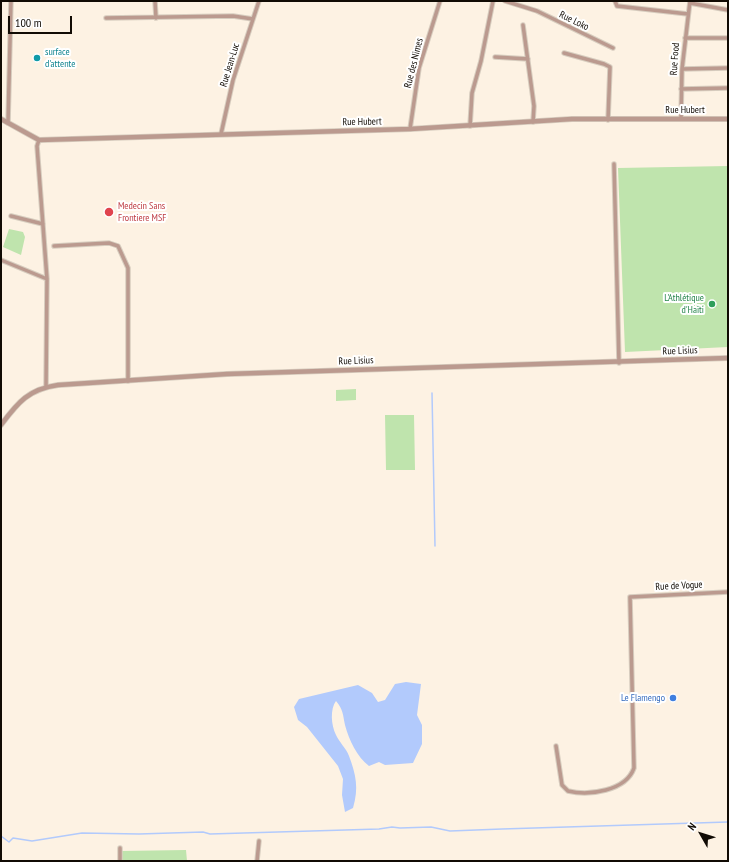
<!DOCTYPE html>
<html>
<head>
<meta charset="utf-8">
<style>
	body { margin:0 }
	#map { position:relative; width:729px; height:862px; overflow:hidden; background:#fdf2e3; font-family:"PT Sans Narrow",sans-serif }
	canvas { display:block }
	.frame { position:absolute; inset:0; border:2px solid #110b04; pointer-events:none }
	.north { position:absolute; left:681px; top:814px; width:40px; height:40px; -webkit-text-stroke:3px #fff; paint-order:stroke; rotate:309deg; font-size:11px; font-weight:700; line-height:16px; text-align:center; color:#110b04 }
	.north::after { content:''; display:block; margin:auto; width:14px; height:18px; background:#110b04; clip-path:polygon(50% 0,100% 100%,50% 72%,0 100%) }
	.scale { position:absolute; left:8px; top:16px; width:64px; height:18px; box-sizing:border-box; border:2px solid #110b04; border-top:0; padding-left:5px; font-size:12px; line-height:14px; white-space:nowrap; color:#110b04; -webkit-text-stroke:3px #fff; paint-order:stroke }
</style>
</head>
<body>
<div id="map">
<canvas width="729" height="862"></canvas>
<div class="frame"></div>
<div class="north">N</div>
<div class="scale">100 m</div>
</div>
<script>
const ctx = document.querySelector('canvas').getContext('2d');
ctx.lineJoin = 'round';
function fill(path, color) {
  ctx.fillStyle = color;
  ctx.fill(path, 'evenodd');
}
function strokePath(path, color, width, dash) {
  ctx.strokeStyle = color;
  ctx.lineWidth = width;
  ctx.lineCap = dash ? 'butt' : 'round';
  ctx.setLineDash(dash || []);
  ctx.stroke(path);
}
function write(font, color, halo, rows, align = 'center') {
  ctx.font = font + ' "PT Sans Narrow",sans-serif';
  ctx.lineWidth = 4;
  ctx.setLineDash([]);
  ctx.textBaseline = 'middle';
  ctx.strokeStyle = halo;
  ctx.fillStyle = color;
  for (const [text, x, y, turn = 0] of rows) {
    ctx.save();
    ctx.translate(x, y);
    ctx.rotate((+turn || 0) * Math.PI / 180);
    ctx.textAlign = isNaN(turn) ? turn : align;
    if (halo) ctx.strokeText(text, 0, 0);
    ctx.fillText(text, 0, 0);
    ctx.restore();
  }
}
fill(new Path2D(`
	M728 166V347L625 352 618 168Z
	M9 229 23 232 25 237 21 255 3 247Z
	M356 389V400L336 401V390Z
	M385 415H414L415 470H386Z
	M186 850 187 861H121V851Z`), '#bfe4ad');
fill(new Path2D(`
	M406 682 421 684 417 715 422 725V744L413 763 385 765 379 762 369 766C357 757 349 740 345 725 343 715 343 709 336 701 330 709 331 725 336 735 339 742 346 748 349 756 356 775 359 788 353 808L345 812 342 795 343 779 338 766 307 727 298 720 294 707 299 699 358 685 372 693 378 702 385 700 395 684Z`), '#b2cafc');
strokePath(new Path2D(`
	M432 393 435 546
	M1 836 9 842 13 838 32 841 82 833 139 834 203 832 210 834 379 829 392 827 400 828 431 827 450 831 502 829 728 822`), '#b2cafc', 1.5);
const minor = new Path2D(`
	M155 1 156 18
	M505 1 537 11 613 48
	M615 1 617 6 688 14
	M690 3 728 10
	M106 18 233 16 253 19
	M523 25 534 106 533 122
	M685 38H728
	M564 53 604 64 610 67 608 120
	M495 57 528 59
	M682 69 728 68
	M681 89 728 88
	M681 119 682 69 690 1
	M8 123 11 1
	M470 126 472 93 481 61 493 1
	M410 129 419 68 440 1
	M221 134 233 80 259 1
	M39 140 37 146 47 279 46 387
	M614 164 619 363
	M11 216 43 224
	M54 246 109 243 118 246 128 268V381
	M1 260 47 279
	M556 746 562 785 568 791C589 796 626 791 634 768L630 597 728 592
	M120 861V848
	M257 861 259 841`);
const tertiary = new Path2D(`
	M1 119 39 140 410 129 572 119H728
	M1 425C18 402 29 389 58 385L227 374 728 358`);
strokePath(minor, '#d7cdbf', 5.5);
strokePath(tertiary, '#d7cdbf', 6);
strokePath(minor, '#bb9a8f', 3.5);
strokePath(tertiary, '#bb9a8f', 4.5);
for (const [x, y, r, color] of [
	[37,58,4,"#0f9aa8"],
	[109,212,5,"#e0444e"],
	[712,304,4,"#2e9e5b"],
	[673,698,4,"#3f7fe0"]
]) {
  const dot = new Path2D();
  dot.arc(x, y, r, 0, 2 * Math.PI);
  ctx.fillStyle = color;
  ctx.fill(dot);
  strokePath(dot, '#fff', 1.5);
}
write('10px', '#110b04', '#fff', [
	["Rue Loko",574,21,26],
	["Rue Food",675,59,-86],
	["Rue des Nimes",414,63,-76],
	["Rue Jean-Luc",230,65,-73],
	["Rue Hubert",685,110],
	["Rue Hubert",362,122,-1],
	["Rue Lisius",680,351,-2],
	["Rue Lisius",356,361,-2],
	["Rue de Vogue",679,586,-3]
]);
write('10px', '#0d838f', '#fff', [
	["surface",45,52],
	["d'attente",45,64]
], 'left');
write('10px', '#be3a42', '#fff', [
	["Medecin Sans",118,206],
	["Frontiere MSF",118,218]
], 'left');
write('10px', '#27864d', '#fff', [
	["L'Athlétique",704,298],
	["d'Haïti",704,310]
], 'right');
write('10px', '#366cbe', '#fff', [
	["Le Flamengo",665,698]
], 'right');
</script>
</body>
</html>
